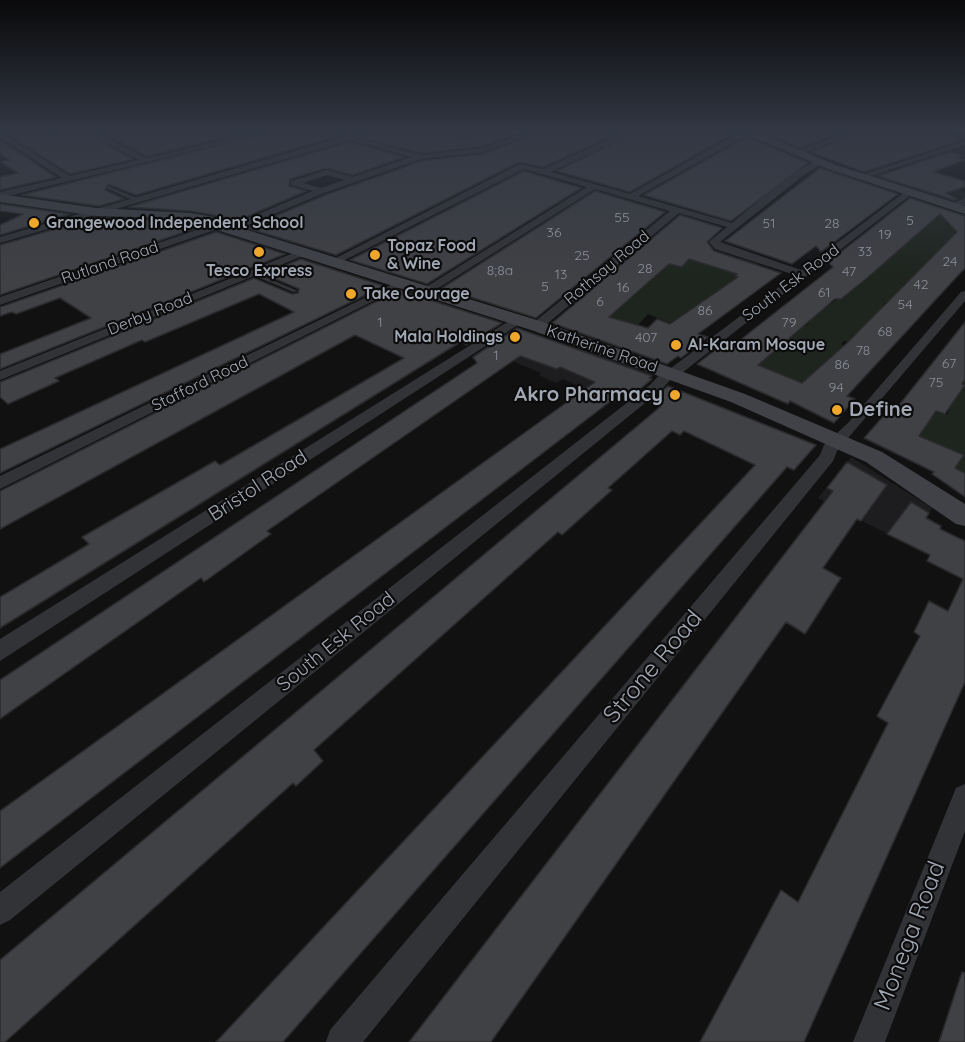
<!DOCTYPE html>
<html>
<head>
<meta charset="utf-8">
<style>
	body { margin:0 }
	canvas { display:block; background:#111112 }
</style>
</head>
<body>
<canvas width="965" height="1042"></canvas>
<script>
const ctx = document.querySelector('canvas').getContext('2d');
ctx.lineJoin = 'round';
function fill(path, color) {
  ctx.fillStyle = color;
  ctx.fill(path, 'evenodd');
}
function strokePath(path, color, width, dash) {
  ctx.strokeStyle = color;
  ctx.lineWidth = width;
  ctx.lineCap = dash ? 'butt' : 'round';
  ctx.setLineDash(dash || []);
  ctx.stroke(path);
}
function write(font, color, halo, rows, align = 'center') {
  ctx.font = font + ' Quicksand,sans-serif';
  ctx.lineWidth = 4.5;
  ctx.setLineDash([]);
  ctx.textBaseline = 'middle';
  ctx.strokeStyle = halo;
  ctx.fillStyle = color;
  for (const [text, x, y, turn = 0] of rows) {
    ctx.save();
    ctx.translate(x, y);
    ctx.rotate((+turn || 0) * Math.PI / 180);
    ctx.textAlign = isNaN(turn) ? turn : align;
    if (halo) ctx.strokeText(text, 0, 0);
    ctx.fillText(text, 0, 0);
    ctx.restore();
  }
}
fill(new Path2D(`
	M888 170 965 192V198L952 203 868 177Z
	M520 330 596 354 652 374 616 403 563 379 556 383 539 375 541 373 488 351Z
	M851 457 932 508 909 545 818 498Z`), '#1d1d1f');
fill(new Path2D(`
	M942 213 950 218 945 223 964 233 956 231 954 233 961 235 948 247H940L947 250V256L932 255 937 257 928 283 908 280 924 289 905 283 902 286 905 308 885 302C877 315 875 323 872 342L853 335 851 338 856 340 854 342 844 341 841 344 843 346 836 353 853 363 833 355 827 361 823 383 771 385 748 354 766 337 785 344 788 340 771 334 793 336 796 334 779 327 789 320 806 326 809 323 807 321 839 298 858 277 866 279 869 277 884 255 892 256 888 252 895 254 894 251Z
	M705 233 710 266 719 269 739 258 758 264 736 275 739 277 728 293 720 290 715 292 683 328 648 314 638 325 609 317 616 310 600 304 618 309 623 304 630 278 650 283 654 260 682 267Z
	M965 378V473L955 468 964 455 909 432 936 411 947 415 950 409 929 401 934 391 956 399 965 385 962 384Z`), '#1d251e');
const building = new Path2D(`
	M17 132H34L39 136 84 132 133 159 70 174 10 136Z
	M101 132H246L147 156Z
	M272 132H351L136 195 108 184 105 190 124 199 99 206 22 195Z
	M374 132H444L464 140 483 132H520L482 146 420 153 365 138Z
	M541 132H620L543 167 519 162 336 255 247 228 325 195 422 161 484 154Z
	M637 132H735L630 192 557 171Z
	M785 132H841L800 148 775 137Z
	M862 132H937L964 139 864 172 811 152Z
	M747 137 808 163 731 221 644 195Z
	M0 140 56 177 0 190V177L18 173 1 162 10 160 0 154Z
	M350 142 404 157 353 175 326 168 290 179 289 186 306 191 232 223 214 215 191 211 129 207Z
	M950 152 963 156 956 158 964 160 933 172 965 181V187L946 193 957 199 954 200 878 176Z
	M820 168 898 194 821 252 816 246 792 264 725 241Z
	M524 171 581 188 427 284 350 260Z
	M595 191 665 212 536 318 442 288Z
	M910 198 965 216V268L847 396 855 399 834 423 790 401 788 404 697 364 723 344 732 347 749 333 833 267 828 262ZM940 214 957 232 847 343 802 383 758 365 835 299H841L866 279Z
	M0 204 69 214 0 235V225L23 214 0 211Z
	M680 215 722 228 707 242 714 251 781 273 698 334 708 337 681 358 678 356 667 364 552 323ZM689 259 737 274 735 276 738 277 670 324 657 319 648 328 609 317 669 264 682 267Z
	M93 218 165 220 199 227 0 295V245Z
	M216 232 285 254 0 369V354L91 318 60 298 16 314 12 312 0 316V307Z
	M301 259 384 286 0 473V449L294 312 259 294 145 342 142 340 94 361 55 378 59 381 8 404 0 397V382L254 278 292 294 298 293 299 289 264 274Z
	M399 290 502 323 466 345 462 341 0 628V597L89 544 82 537 215 461 220 465 404 358 355 335 0 529V491Z
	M965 322V379L962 384 965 385 945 414 936 411 919 436 964 455 955 468 965 473V497L932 474 934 472 864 438 887 412 892 414Z
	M517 328 652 376 649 378 652 379 633 395 624 391 0 868V811L595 382 560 367 557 369 520 356 267 531 271 534 204 582 201 578 0 719V680L477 363 473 357Z
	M668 386 816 445 794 470 787 467 283 1042H216L755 465 684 431 680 435 672 431 608 488 612 490 562 535 558 532 314 750 323 761 296 786 293 783 5 1042H0V960L660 407 649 402Z
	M847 462 887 485 861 521 857 519 823 568 841 578 805 634 786 622 491 1042H409L833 491 827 488Z
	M911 502 929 513 926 518 941 526 940 529 965 541V682L804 1042H700L781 890 798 902 888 723 877 716 920 636 914 632 929 601 948 611 963 579 927 561 930 555 887 534Z
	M962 972 965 973V1042H939Z`);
fill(building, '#404145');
strokePath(building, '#2b2b2e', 1.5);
fill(new Path2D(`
	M108 186 139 199V200L135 201 106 188Z
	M250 272H254L298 291 293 292 250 274Z`), '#323337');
fill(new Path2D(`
	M0 132 70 176 139 160 86 132H95L147 158 257 132H270L0 198V192L62 178 0 137Z
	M360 132H372L358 138 420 155 482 148 528 132H539L483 152 421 159 324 193 231 232 226 229 228 227 313 191 291 185V181L327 170 353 177 412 157 350 140 0 243V237ZM327 175 345 180 321 188 303 183Z
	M446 132H481L465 138Z
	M626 132H635L551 172 630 194 737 134 752 132 638 196 732 223C748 210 805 160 822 160V164L805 174 720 242 801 270 906 191 913 193 678 376 673 377 661 390 10 920 0 925V892L651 384 665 369 671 368 795 275 715 249 709 242 727 227 679 213 541 329H533V323L670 211 595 189 429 294H421V290L587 187 524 169 335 265 326 263 520 164 543 169Z
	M771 132H783L759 140 755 138Z
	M849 132H860L798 155 791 153Z
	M965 141V145L862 179 855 177Z
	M220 222 223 223V227L0 305V297Z
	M301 250 306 253 305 255 0 380V371Z
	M395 283 405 285 0 489V476Z
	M965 291V301L837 451 833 461 363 1042H326L330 1030 820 455 824 445 848 423 961 292Z
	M517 316 521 317V323L0 661V639Z
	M965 784V831L885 1042H853L956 788Z`), '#323337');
fill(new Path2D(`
	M965 198V205L952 209 946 206Z`), '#323337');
fill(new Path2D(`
	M0 132H13L0 137Z
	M741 132H756L836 165 965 206V214L828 169Z
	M0 194 96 208 191 213 214 217 215 220 543 322 745 394 882 452 965 504V526L956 524 866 462 731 402 531 330 192 222 165 218 96 216 0 202Z`), '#404247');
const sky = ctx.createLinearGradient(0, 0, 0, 278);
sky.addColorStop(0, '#09090a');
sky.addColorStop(0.47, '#323844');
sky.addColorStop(1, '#32384400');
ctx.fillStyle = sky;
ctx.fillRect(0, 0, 965, 278);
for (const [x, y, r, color] of [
	[34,223,6,"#efa72b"],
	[259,252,6,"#efa72b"],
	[375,255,6,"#efa72b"],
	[351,294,6,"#efa72b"],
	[515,337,6,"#efa72b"],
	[676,345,6,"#efa72b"],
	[675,395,6,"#efa72b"],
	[837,410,6,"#efa72b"]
]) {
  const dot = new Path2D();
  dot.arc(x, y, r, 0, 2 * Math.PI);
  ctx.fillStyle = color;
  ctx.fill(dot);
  strokePath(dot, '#0c0c0d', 2);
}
write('14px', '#8a8e98', null, [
	["55",622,218],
	["5",910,221],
	["51",769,224],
	["28",832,224],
	["36",554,233],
	["19",885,235],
	["33",865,252],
	["25",582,256],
	["24",950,262],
	["28",645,269],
	["8;8a",500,271],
	["47",849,272],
	["13",561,275],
	["42",921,285],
	["5",545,287],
	["16",623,288],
	["61",824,293],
	["6",600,302],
	["54",905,305],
	["86",705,311],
	["1",380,323],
	["79",789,323],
	["68",885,332],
	["407",646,338],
	["78",863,351],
	["1",496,356],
	["67",949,364],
	["86",842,365],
	["75",936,383],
	["94",836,388]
]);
write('bold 16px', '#a2a8b3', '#0c0c0d', [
	["Grangewood Independent School",46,223],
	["Topaz Food",387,246],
	["& Wine",387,264],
	["Tesco Express",259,271,"center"],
	["Take Courage",363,294],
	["Mala Holdings",503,337,"right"],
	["Al-Karam Mosque",688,345]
], 'left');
write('16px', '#a2a8b3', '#0c0c0d', [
	["Rutland Road",110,263,-19],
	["Rothsay Road",607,268,-40],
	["South Esk Road",791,283,-37],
	["Derby Road",150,314,-22],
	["Katherine Road",602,349,19],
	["Stafford Road",200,384,-26]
]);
write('bold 20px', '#a2a8b3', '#0c0c0d', [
	["Akro Pharmacy",663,395],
	["Define",849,410,"left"]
], 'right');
write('20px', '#a2a8b3', '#0c0c0d', [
	["Bristol Road",258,486,-33],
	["South Esk Road",336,642,-39]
]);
write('24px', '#a2a8b3', '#0c0c0d', [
	["Strone Road",653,667,-50],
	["Monega Road",910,936,-69]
]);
</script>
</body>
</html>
